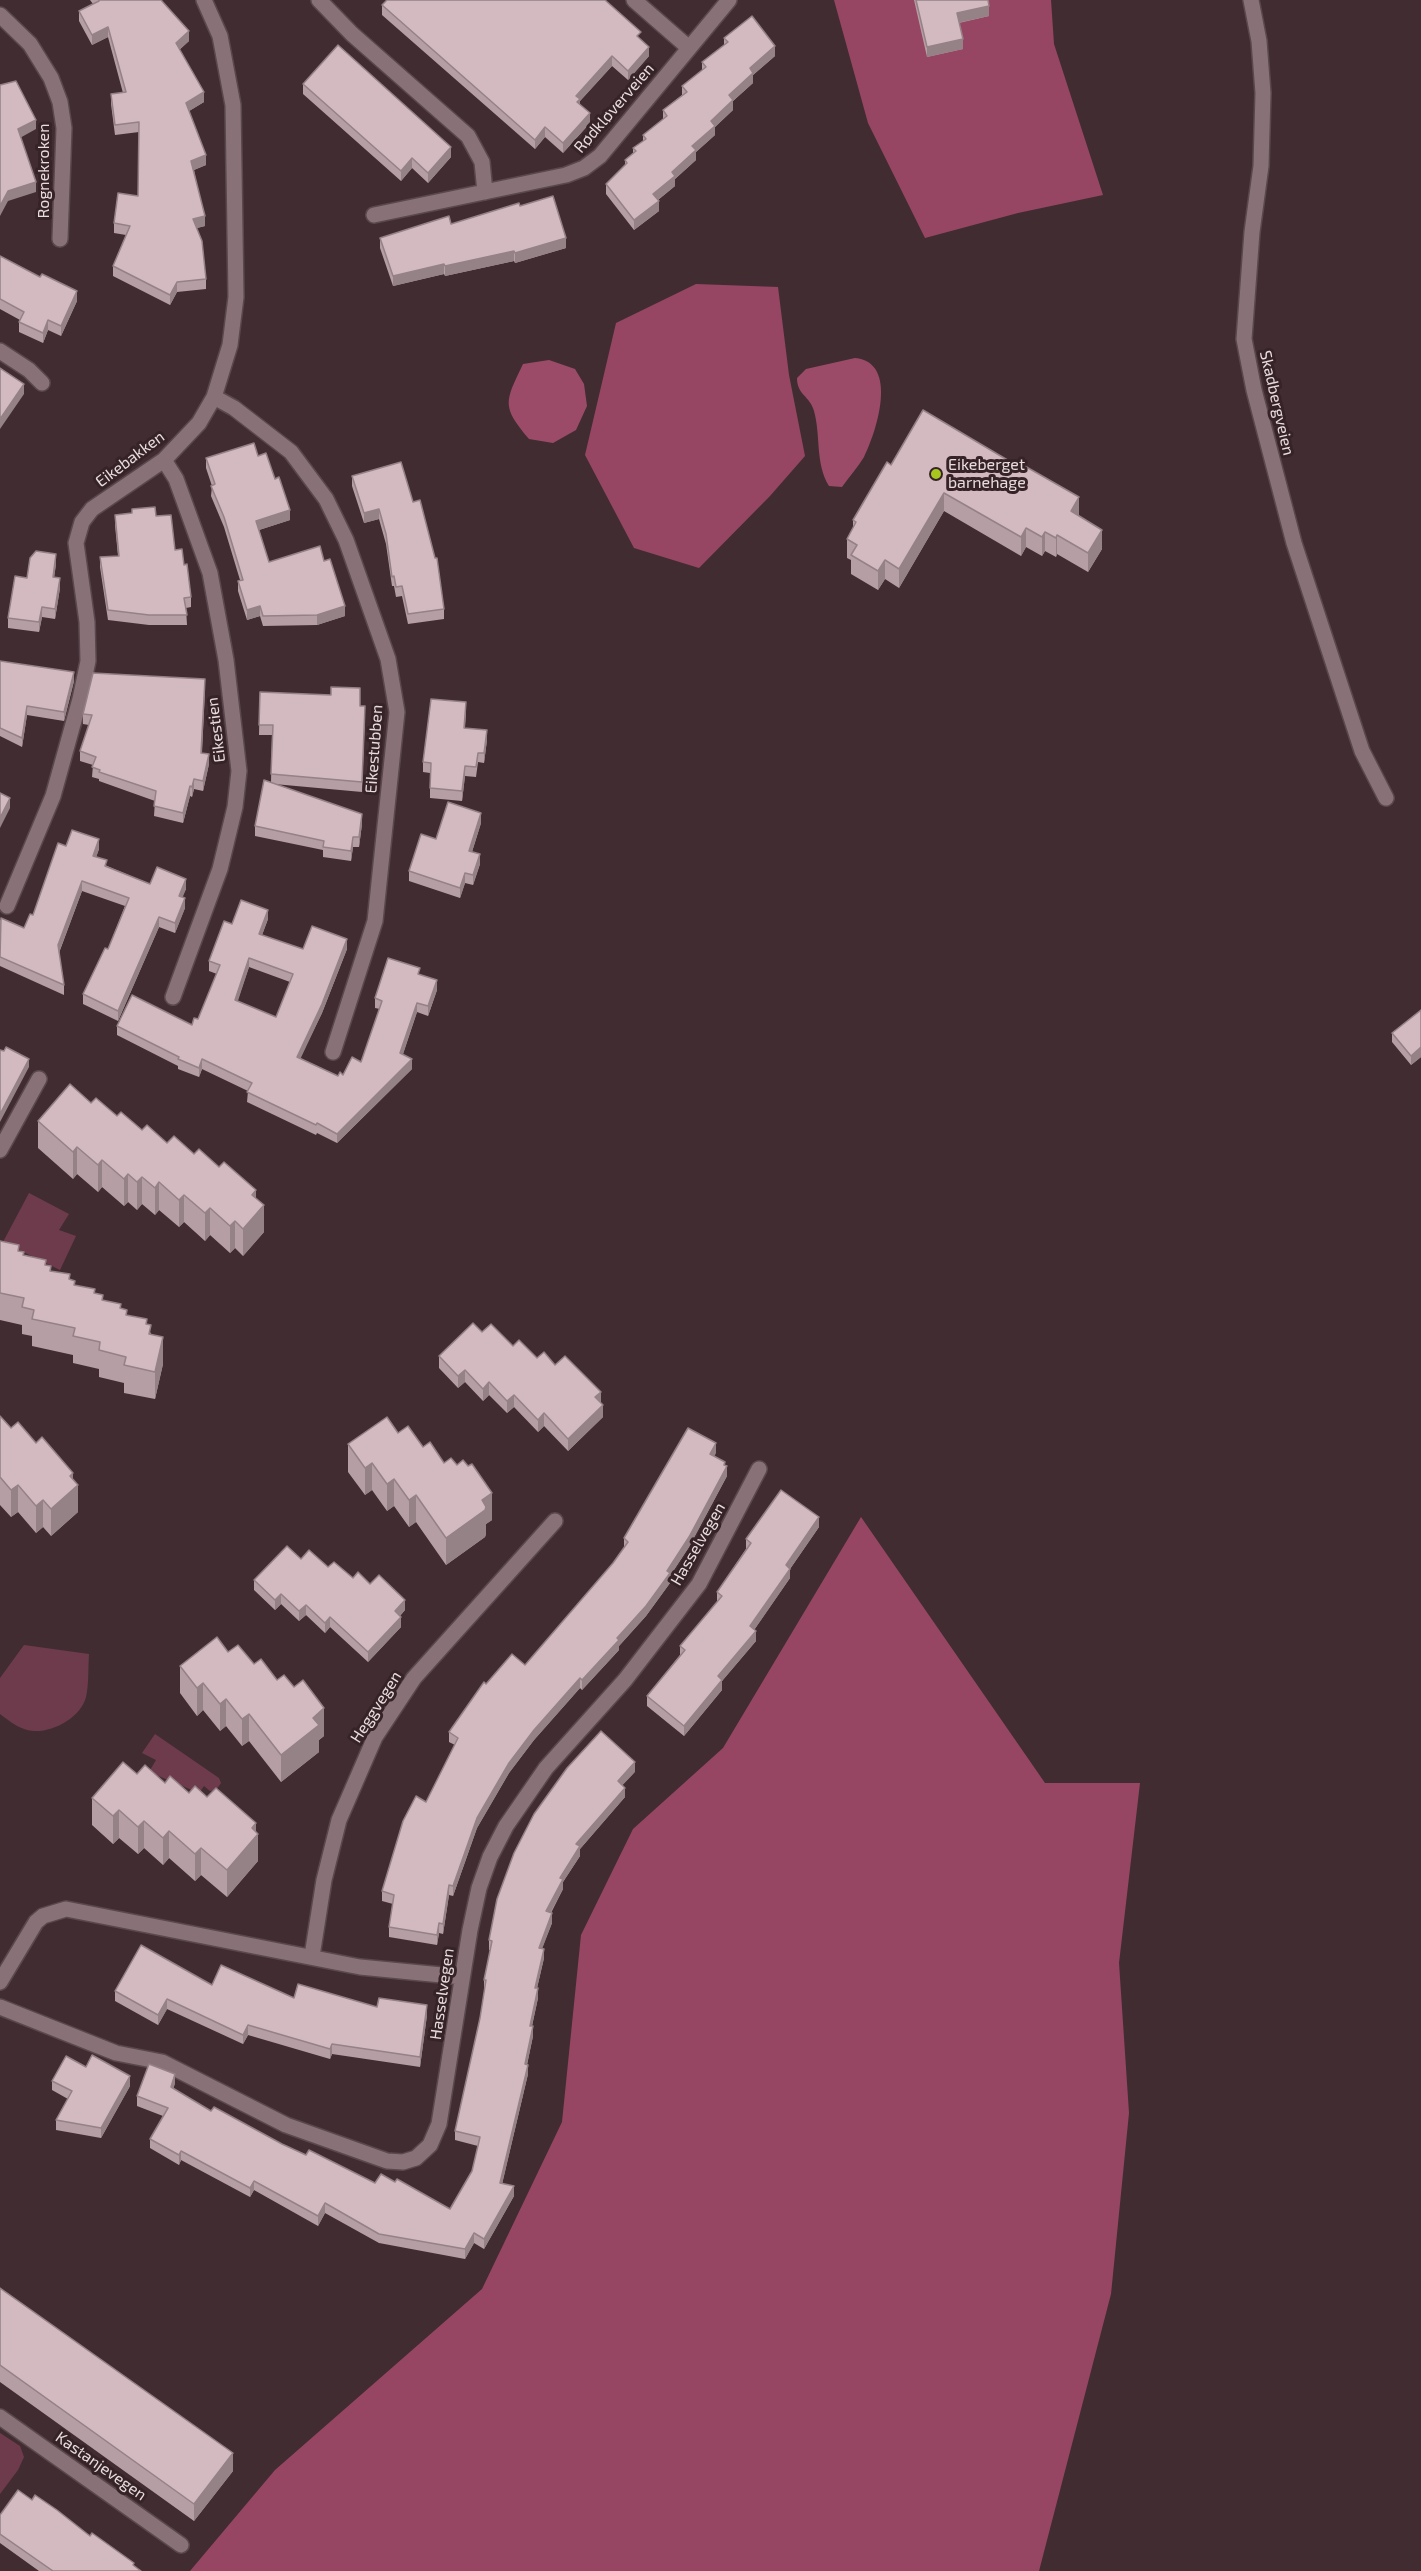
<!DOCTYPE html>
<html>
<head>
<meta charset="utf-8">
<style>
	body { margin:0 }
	canvas { display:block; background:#412c32 }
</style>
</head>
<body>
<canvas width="1421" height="2571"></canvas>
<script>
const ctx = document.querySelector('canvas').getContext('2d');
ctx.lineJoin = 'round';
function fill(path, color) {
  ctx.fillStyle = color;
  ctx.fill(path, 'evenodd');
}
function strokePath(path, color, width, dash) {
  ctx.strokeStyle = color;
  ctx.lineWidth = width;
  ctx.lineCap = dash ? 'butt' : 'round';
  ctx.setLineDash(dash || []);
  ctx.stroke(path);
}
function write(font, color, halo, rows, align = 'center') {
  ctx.font = font + ' "Exo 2",sans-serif';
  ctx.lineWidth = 6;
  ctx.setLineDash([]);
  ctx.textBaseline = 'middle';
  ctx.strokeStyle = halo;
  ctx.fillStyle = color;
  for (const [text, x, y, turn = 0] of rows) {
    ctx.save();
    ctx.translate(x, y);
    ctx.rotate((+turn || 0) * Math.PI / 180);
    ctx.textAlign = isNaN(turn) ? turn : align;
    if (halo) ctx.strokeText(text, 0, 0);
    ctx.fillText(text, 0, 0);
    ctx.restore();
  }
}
fill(new Path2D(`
	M29 1193 69 1214 59 1230 76 1236 60 1270 3 1242Z
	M24 1645 89 1654C88 1668 89 1684 86 1697 81 1717 54 1732 34 1731 22 1731 9 1721 0 1714V1678Z
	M155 1734 219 1778 221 1783 216 1790 210 1791 204 1786 199 1793 149 1772 156 1760 142 1753Z
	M0 2433 20 2446 24 2457 18 2470 0 2494Z`), '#6e3b4c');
fill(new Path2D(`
	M834 0H1051L1054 44 1103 195 1018 213 925 238 868 123Z
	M696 284 778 287 789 375 805 456 770 496 699 568 634 548 585 455 616 323Z
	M861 1517 1045 1783H1140L1119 1963 1129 2113 1111 2294 1039 2571H190L275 2470 482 2289 562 2122 581 1935 633 1829 723 1748Z`), '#964662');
fill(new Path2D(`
	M855 358C899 362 877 431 864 457 858 467 849 477 842 487L829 486C815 463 821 436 814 411 810 396 797 395 797 378L806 369Z
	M549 360 575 369 584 384 587 406 576 430 553 443 529 439C501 406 505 402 523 364Z`), '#9b4b67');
const street = new Path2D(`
	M319 0 352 34 468 136 482 162 485 192
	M634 0 689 48
	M1251 0 1259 41 1263 93 1261 166 1252 232 1244 339 1254 390 1294 543 1362 751 1386 798
	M0 15 30 44 51 78 60 102 64 128 60 239
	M374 215 566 175 584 168 600 156 729 0
	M0 351 29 370 42 383
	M214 397 234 408 291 452 326 499 346 540 388 659 397 712 375 921 333 1052
	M164 460 176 479 210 573 226 660 239 771 235 807 220 869 173 997
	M7 906 53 796 80 699 88 661 87 622 76 543 82 522 92 509 164 460 199 423 214 397 230 345 236 297 233 105 220 36 204 0
	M0 1150 39 1079
	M312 1956 324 1880 339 1820 375 1737 414 1678 555 1521
	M0 1982 36 1922 43 1916 66 1909 360 1967 462 1977
	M0 2007 116 2053 162 2062 286 2125 387 2161 403 2162 416 2158 430 2145 439 2124 470 1930 479 1888 490 1857 506 1826 546 1768 625 1680 699 1584 759 1469
	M0 2417 181 2545`);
strokePath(street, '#59484d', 18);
strokePath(street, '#887177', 15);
fill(new Path2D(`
	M90 0H161L189 41 179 50 204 102 189 111 206 165 194 170 205 226 197 228 206 279V289L177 292 170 305 113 276V266L126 235 114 233V223L138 196 139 132 115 135 111 104V94L123 93 108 37 92 45 79 21V11L93 4Z
	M914 0H988L989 16 959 23 963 49 927 57Z
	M382 5 641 40 649 56 628 80 612 66 580 101V105L590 123 563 153 545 137 535 149 382 15Z
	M724 38 775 56 753 75V83L733 101V110L715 127V135L696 152V160L675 179V186L658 200 659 211 634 230 606 194V184L625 165V160L633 153V148L643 141V135L663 120V110L682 95V86L702 71V62L724 45Z
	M303 84 451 157 428 183 412 168 401 181 303 94Z
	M520 206 566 248 515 263 514 261 445 276 444 274 393 286 380 248V238L451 224Z
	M0 256 77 301 61 336 48 330 43 343 19 332V322L20 320 0 309Z
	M258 456 290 520 259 530 269 562 324 561 345 616 317 625 263 626 260 616 247 620 238 591V581L240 580 224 527 211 496 212 486 206 468V458Z
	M401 462 444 609V619L408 624 402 596 396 597 394 586H392L386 544 379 519 364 523 352 486V476Z
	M891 465 1079 516 1102 549 1088 572 1057 554 1056 557 1045 551 1042 556 1026 547 1021 556 944 511 899 588 885 579 878 590 851 574V560L847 558V539L853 528V520Z
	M115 515 156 516 184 565 191 597V607L186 608 187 625H149L108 620 100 567V557L118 556 115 525Z
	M56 564 54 577 60 588 55 619 42 617 39 632 8 628V618L27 578Z
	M0 661 74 681 64 721 27 715 22 747 0 736Z
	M205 689 202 753 209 764 203 791 194 789 192 797 190 796 183 823 154 816 155 801 99 781V779L92 777 93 765 80 761V751L89 725 83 724V714Z
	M260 692 360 706 365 716 362 792 274 784 362 824 359 847H353L351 861 323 857V850L255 836V826L271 783 272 735H259Z
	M466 712 465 728 487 740 484 763 478 762 476 777 465 776 462 801 430 798V773L423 772V762Z
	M481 823 472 852 480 864 473 885 465 883 460 898 409 881V871L436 839Z
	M66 846 99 849 96 857 107 866 150 884 186 889 182 897 185 908 175 933 159 927 118 1021 83 1004V994L108 949 125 906 82 891 59 953 64 985V995L0 966V920L24 928 33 915Z
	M268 919 262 935 303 949H347L322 1013 300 1058 338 1076 343 1075 361 1062 380 1009 375 1008V998L420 975 437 990 428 1016 417 1012 403 1054 412 1069 337 1143 317 1133 316 1135 247 1102 248 1091 202 1069 199 1077 178 1069V1066L117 1035V1026L192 1025 198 1019 217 974 209 971V961L232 924ZM249 967 290 982 276 1017 237 1002Z
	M1421 1010V1057L1411 1065 1392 1042V1033Z
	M91 1103 167 1143 194 1154 219 1167 256 1198 264 1232 243 1256 235 1248 230 1253 210 1235 205 1241 184 1222 179 1227 159 1210 155 1215 142 1204 137 1210 128 1202 124 1206 102 1187 98 1192 77 1174 73 1179 38 1148V1121Z
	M0 1241 19 1251 24 1255 46 1265 51 1271 70 1279 75 1285 95 1293 103 1300 121 1308 127 1315 147 1324 163 1364 155 1399 124 1393V1383L99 1377V1369L73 1363V1355L32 1346V1336L22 1334V1325L0 1320Z
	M482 1332 537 1358 555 1365 601 1403 603 1417 568 1451 544 1426 538 1432 514 1407 507 1413 489 1395 483 1401 465 1382 458 1388 439 1368V1356Z
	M0 1416 11 1428 36 1443 73 1480 78 1512 51 1536 43 1527 36 1533 18 1512 11 1517 0 1505Z
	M398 1433 423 1447 444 1463 492 1520 486 1524V1534L485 1537 446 1565 416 1522 409 1527 394 1506 387 1511 372 1490 365 1495 348 1472V1444Z
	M716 1453 714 1456 725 1465 727 1476 689 1547 670 1576V1583L646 1616 619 1646V1650L582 1690 580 1688 534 1740 509 1773 477 1828 453 1896 449 1895 443 1934 439 1933 437 1945 389 1937V1927L393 1904 382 1901V1891L455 1745 449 1742V1732L486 1684 525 1665 613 1563 624 1548V1538Z
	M819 1527 790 1569V1578L754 1630 756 1641 722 1681V1690L684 1736 647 1706V1696L680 1655V1646L717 1602V1592L746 1549V1539Z
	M301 1559 328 1567 353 1578 370 1584 405 1610 400 1616 401 1627 368 1662 330 1627 325 1633 306 1615 299 1621 281 1604 275 1610 254 1590V1580Z
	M228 1652 254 1664 277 1680 324 1736 319 1740V1752L281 1782 249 1741 242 1746 226 1726 220 1731 203 1710 197 1716 180 1693V1666Z
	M635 1772 622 1785 625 1797 580 1849V1856L563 1882V1889L551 1913 552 1923 542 1948 544 1958 537 1988 538 1998 532 2026 533 2036 527 2065 528 2074 502 2184 514 2196 484 2249 474 2243 465 2259 379 2243 325 2213 318 2226 254 2190 250 2197 181 2160 179 2165 150 2148V2139L163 2116 137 2106V2096L175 2083 173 2089 211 2111 306 2155 375 2183 395 2182 450 2209 472 2171 478 2146 455 2140V2131L480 2018 485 1989H484V1980L490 1950H489V1940L497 1899Z
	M137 1774 189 1793 207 1797 256 1832 258 1861 227 1897 201 1875 195 1881 169 1858 163 1865 144 1848 138 1854 119 1838 113 1844 92 1825V1798Z
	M212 1985 294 1998 377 2007 427 2015 420 2067 332 2054 330 2059 248 2035 243 2044 167 2009 158 2025 115 2001V1991Z
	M86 2067 130 2086 101 2138 56 2130V2120L68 2099 52 2090V2081Z
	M0 2288 233 2471 194 2521 0 2382Z
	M32 2500 90 2536 141 2571H39L0 2543V2515Z`), '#b59fa5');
fill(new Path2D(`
	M989 6V16L957 23V13Z
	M108 27V37L92 45V35Z
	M189 31V41L176 53V43Z
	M963 39V49L927 57V47Z
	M775 46V56L753 75V83L733 101V110L715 127V135L696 152V160L675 179V186L653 204V194L672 172 750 68Z
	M649 47V56L628 80V71Z
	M612 56V66L580 101V109L577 112 576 96Z
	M204 92V102L186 113V103Z
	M590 113V123L563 153V143Z
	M36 120V129L18 139V129Z
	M545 127V137L535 149V140Z
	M451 147V157L428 183V173Z
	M206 155V165L191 171V161Z
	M412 158V168L401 181V171Z
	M36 182V192L8 201 0 216V206L8 191Z
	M659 201V211L634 230V220Z
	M205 216V226L193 229V219Z
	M566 238V248L515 263V253Z
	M514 251V261L445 276V266Z
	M444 264V274L393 286V276Z
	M177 282V292L170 305V295Z
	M77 291V301L61 336V326Z
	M48 320V330L43 343V333Z
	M24 384V394L0 429V419Z
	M944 493V511L899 588V569Z
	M1079 497V516L1071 511Z
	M379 509V519L364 523V513Z
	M290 510V520L256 531V521Z
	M1026 528V547L1021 556V537Z
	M1102 530V549L1088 572V553Z
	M1045 532V551L1042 556V537Z
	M1057 535V554L1056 557V538Z
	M56 554V564L53 587V577Z
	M885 560V579L878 590V571Z
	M60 578V588L55 619V609Z
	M260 606V616L247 620V610Z
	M345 606V616L317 625V615Z
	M42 607V617L39 632V622Z
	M74 672V681L64 721V712Z
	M27 706V715L22 747V738Z
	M487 730V740L484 763V753Z
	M209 754V764L203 791V781Z
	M465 766V776L462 801V791Z
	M194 779V789L192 797V787Z
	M190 786V796L183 823V813Z
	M10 798V808L0 828V818Z
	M481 813V823L469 861V851Z
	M362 814V824L359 847V837Z
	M353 837V847L351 861V851Z
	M99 839V849L93 866V856Z
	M480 854V864L473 885V875Z
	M465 873V883L460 898V888Z
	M186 879V889L179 906V896Z
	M82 881V891L58 955V945Z
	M185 898V908L175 933V923Z
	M268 910V919L259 943V934Z
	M159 917V927L118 1021V1011Z
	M347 939V949L322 1013 297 1066V1057Z
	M249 958V967L235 1010V1000Z
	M437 980V990L428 1016V1006Z
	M417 1003V1012L400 1063V1053Z
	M1421 1047V1057L1411 1065V1056Z
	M29 1059V1067L0 1122V1114Z
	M202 1059V1069L199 1077V1068Z
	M412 1059V1069L337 1143V1134Z
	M77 1147V1174L73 1179V1152Z
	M102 1160V1187L98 1192V1165Z
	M128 1174V1202L124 1206V1179Z
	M142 1177V1204L137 1210V1182Z
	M159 1182V1210L155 1215V1188Z
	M256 1190V1214L264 1205V1232L243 1256V1229L252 1195Z
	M184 1195V1222L179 1227V1200Z
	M210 1208V1235L205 1241V1213Z
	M235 1221V1248L230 1253V1226Z
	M163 1337V1364L155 1399V1372Z
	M465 1370V1382L458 1388V1376Z
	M489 1382V1395L483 1401V1389Z
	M601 1392V1404L595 1397Z
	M514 1395V1407L507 1413V1401Z
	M603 1405V1417L568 1451V1439Z
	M544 1413V1426L538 1432V1420Z
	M716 1443V1453L710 1464V1454Z
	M725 1462V1470L727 1466V1476L689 1547 670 1576V1583L646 1616 619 1646V1650L582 1690V1680L617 1638 667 1571Z
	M372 1463V1490L365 1495V1468Z
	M73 1473V1489L78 1485V1512L51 1536V1509L70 1476Z
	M394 1479V1506L387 1511V1484Z
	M18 1485V1512L11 1517V1490Z
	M492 1493V1520L486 1524V1534L485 1537 446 1565V1538L482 1500Z
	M416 1495V1522L409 1527V1500Z
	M43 1500V1527L36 1533V1506Z
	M819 1517V1527L790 1569V1578L750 1636V1626L786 1565Z
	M281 1594V1604L275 1610V1600Z
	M405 1600V1610L395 1621V1611Z
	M306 1605V1615L299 1621V1611Z
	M330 1617V1627L325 1633V1623Z
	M401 1617V1627L368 1662V1652Z
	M756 1631V1641L722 1681V1690L684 1736V1726L718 1676Z
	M580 1678V1688L534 1740 509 1773 477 1828 453 1896V1886L477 1818 509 1763 534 1730Z
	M203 1683V1710L197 1716V1688Z
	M226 1699V1726L220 1731V1704Z
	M324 1708V1736L319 1740V1752L281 1782V1755L313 1718Z
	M249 1714V1741L242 1746V1719Z
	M635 1762V1772L618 1790V1781Z
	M625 1788V1797L580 1849V1856L563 1882V1889L546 1921V1911L560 1878 576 1844Z
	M119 1810V1838L113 1844V1816Z
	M144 1821V1848L138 1854V1827Z
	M256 1823V1836L258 1834V1861L227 1897V1870L252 1828Z
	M169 1831V1858L163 1865V1838Z
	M201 1848V1875L195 1881V1854Z
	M449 1885V1895L443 1934V1924Z
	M552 1913V1923L539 1957V1948Z
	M439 1923V1933L437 1945V1935Z
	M544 1949V1958L535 1997V1988Z
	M538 1988V1998L530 2035V2026Z
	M167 1999V2009L158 2025V2015Z
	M427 2005V2015L420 2067V2057Z
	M248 2025V2035L243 2044V2035Z
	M533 2026V2036L525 2074V2064Z
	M332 2044V2054L330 2059V2049Z
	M528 2065V2074L500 2193V2183Z
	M175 2074V2083L171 2097V2087Z
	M130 2076V2086L101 2138V2128Z
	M181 2151V2160L179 2165V2155Z
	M254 2181V2190L250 2197V2188Z
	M514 2186V2196L484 2249V2239Z
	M325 2203V2213L318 2226V2216Z
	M474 2233V2243L465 2259V2249Z
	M233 2453V2471L194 2521V2504Z`), '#948286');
const building = new Path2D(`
	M99 0H161L189 31 176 43 204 92 186 103 206 155 191 161 205 216 193 219 202 241 206 279 177 282 170 295 113 266 130 226 114 223 118 193 138 196 139 122 115 125 111 94 126 92 108 27 92 35 79 11 99 1Z
	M387 0H605L641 32 637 36 649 47 628 71 612 56 576 96 580 99 577 102 590 113 563 143 545 127 535 140 382 5Z
	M916 0H988L989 6 957 13 963 39 927 47Z
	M752 16 775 46 750 68 753 73 729 95 733 100 711 121 715 126 692 146 696 150 672 172 675 176 653 194 659 201 634 220 606 184 627 163 625 160 636 151 633 148 646 139 643 135 667 116 663 110 687 92 682 86 706 67 702 62 728 42 724 38Z
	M338 45 451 147 428 173 412 158 401 171 303 84Z
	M16 81 36 120 18 129 36 182 8 191 0 206V85Z
	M553 196 566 238 515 253 514 251 445 266 444 264 393 276 380 238 449 216 451 224 519 203 520 206Z
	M0 256 40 277 42 274 77 291 61 326 48 320 43 333 19 322 24 312 0 299Z
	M0 368 24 384 0 419Z
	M923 410 1021 468 1023 465 1079 497 1071 511 1102 530 1088 553 1057 535 1056 538 1045 532 1042 537 1026 528 1021 537 944 493 899 569 885 560 878 571 851 555 857 545 847 539 856 522 853 520 887 462 891 465Z
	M254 443 258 456 266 453 275 479 279 477 290 510 256 521 269 562 320 546 324 561 330 559 345 606 317 615 263 616 260 606 247 610 238 581 243 580 224 517 211 486 215 484 206 458Z
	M401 462 413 502 420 500 435 558H437L444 609 408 614 402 586 396 587 394 576 392 577 386 534 379 509 364 513 352 476Z
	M155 507 156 516 171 515 175 550 182 549 184 565 187 564 191 597 184 598 187 615H149L108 610 100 557 119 556 115 515 132 513V509Z
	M36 551 56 554 53 577 60 578 55 609 42 607 39 622 8 618 15 576 27 578 30 558Z
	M0 661 74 672 64 712 27 706 22 738 0 728Z
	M93 673 205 679 201 753 209 754 203 781 194 779 192 787 190 786 183 813 154 806 156 791 99 772 100 770 92 767 96 757 80 751 92 715 83 714Z
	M331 687 360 688V706H365L362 782 271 774 273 725H259L260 692 331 695Z
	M431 699 466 702 464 728 487 730 484 753H478L476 767 465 766 462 791 430 788 431 763 423 762Z
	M264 780 362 814 359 837H353L351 851 323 847 324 841 255 826Z
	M0 793 10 798 0 818Z
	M448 802 481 813 469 851 480 854 473 875 465 873 460 888 409 871 421 834 436 839Z
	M72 830 99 839 93 856 107 860 105 866 150 884 157 867 186 879 179 896 185 898 175 923 159 917 118 1011 83 994 105 948 108 949 129 898 82 881 58 945 64 985 0 957 1 918 24 928 30 914 33 915 58 843 66 846Z
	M241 900 268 910 259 934 303 949 312 926 347 939 322 1004 297 1057 338 1076 340 1072 343 1075 352 1057 361 1062 382 1001 375 998 388 958 420 968 418 974 437 980 428 1006 417 1003 400 1053 412 1059 337 1134 317 1123 316 1125 247 1092 252 1083 202 1059 199 1068 178 1059 179 1057 117 1026 132 995 192 1025 194 1018 198 1019 220 965 209 961 224 921 232 924ZM249 958 293 974 276 1017 235 1000Z
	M1421 1010V1047L1411 1056 1392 1033Z
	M6 1047 29 1059 0 1114V1050L4 1051Z
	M70 1084 91 1103 96 1098 117 1116 121 1112 142 1130 147 1125 167 1143 174 1136 194 1154 199 1149 219 1167 224 1162 256 1190 252 1195 264 1205 243 1229 235 1221 230 1226 210 1208 205 1213 184 1195 179 1200 159 1182 155 1188 142 1177 137 1182 128 1174 124 1179 102 1160 98 1165 77 1147 73 1152 38 1121Z
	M0 1241 19 1245 18 1251 24 1252 23 1255 46 1260 45 1265 51 1266 50 1271 70 1274 69 1279 75 1281 74 1285 95 1289 94 1293 103 1295 102 1300 121 1304 120 1308 127 1310 126 1315 147 1319 146 1324 151 1325 149 1334 163 1337 155 1372 124 1365 126 1357 99 1350 100 1342 73 1336 75 1328 32 1319 34 1310 22 1307 24 1298 0 1293Z
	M473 1323 482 1332 491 1324 513 1346 519 1340 537 1358 544 1352 555 1365 565 1356 601 1392 595 1397 603 1405 568 1439 544 1413 538 1420 514 1395 507 1401 489 1382 483 1389 465 1370 458 1376 439 1356Z
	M0 1416 11 1428 18 1422 36 1443 42 1437 73 1473 70 1476 78 1485 51 1509 43 1500 36 1506 18 1485 11 1490 0 1477Z
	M387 1417 398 1433 408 1426 423 1447 430 1442 444 1463 451 1458 457 1465 463 1460 468 1466 472 1464 492 1493 482 1500 486 1507 485 1510 446 1538 416 1495 409 1500 394 1479 387 1484 372 1463 365 1468 348 1444Z
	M688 1428 716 1443 710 1454 725 1462 724 1465 727 1466 689 1537 667 1571 670 1573 646 1606 617 1638 619 1640 582 1680 580 1678 534 1730 509 1763 477 1818 453 1886 449 1885 443 1924 439 1923 437 1935 389 1927 394 1895 382 1891 403 1821 416 1796 426 1802 458 1738 449 1732 484 1682 486 1684 512 1654 525 1665 613 1563 628 1542 624 1538Z
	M781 1490 819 1517 786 1565 790 1569 750 1626 756 1631 718 1676 722 1680 684 1726 647 1696 685 1650 680 1646 722 1596 717 1592 751 1543 746 1539Z
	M287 1546 301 1559 309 1550 328 1567 334 1562 353 1578 358 1572 370 1584 379 1575 405 1600 395 1611 401 1617 368 1652 330 1617 325 1623 306 1605 299 1611 281 1594 275 1600 254 1580Z
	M217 1637 228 1652 238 1645 254 1664 261 1659 277 1680 284 1675 294 1687 303 1680 324 1708 313 1718 319 1725 281 1755 249 1714 242 1719 226 1699 220 1704 203 1683 197 1688 180 1666Z
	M601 1731 635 1762 618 1781 625 1788 576 1844 580 1846 560 1878 563 1879 546 1911 552 1913 539 1948 544 1949 535 1988H538L530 2026H533L525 2064 528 2065 500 2183 514 2186 484 2239 474 2233 465 2249 379 2234 325 2203 318 2216 254 2181 250 2188 181 2151 179 2155 150 2139 168 2108 137 2096 149 2064 175 2074 171 2087 211 2111 214 2107 282 2144 306 2155 309 2150 375 2183 381 2174 395 2182 397 2179 450 2209 472 2171 480 2137 455 2131 480 2018 486 1980H484L492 1941 489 1940 497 1899 514 1853 534 1814 567 1768Z
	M123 1762 137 1774 145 1765 165 1783 170 1776 189 1793 195 1786 207 1797 216 1788 256 1823 252 1828 258 1834 227 1870 201 1848 195 1854 169 1831 163 1838 144 1821 138 1827 119 1810 113 1816 92 1798Z
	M141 1945 212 1985 221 1965 294 1998 298 1984 377 2007 379 1998 427 2005 420 2057 332 2044 330 2049 248 2025 243 2035 167 1999 158 2015 115 1991Z
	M92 2055 130 2076 101 2128 56 2120 72 2091 52 2081 66 2056 86 2067Z
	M0 2288 233 2453 194 2504 0 2365Z
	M18 2490 32 2500 35 2495 57 2510 90 2536 92 2533 134 2563 133 2565 141 2571H53L0 2534V2515Z`);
fill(building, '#d3b9c0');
strokePath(building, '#948286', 1.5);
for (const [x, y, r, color] of [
	[936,474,6,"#a7c71e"]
]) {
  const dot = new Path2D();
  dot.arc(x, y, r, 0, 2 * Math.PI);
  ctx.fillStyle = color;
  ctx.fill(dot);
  strokePath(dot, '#362328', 2);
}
write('16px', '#e9dcdf', '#362328', [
	["Rødkløverveien",614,108,-49],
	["Rognekroken",44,171,-90],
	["Skadbergveien",1277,403,77],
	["Eikebakken",130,459,-37],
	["Eikestien",216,730,-97],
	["Eikestubben",374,749,-86],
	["Hasselvegen",698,1544,-60],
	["Heggvegen",376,1707,-58],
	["Hasselvegen",442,1994,-82],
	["Kastanjevegen",101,2466,35]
]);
write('16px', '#e9dcdf', '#362328', [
	["Eikeberget",948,465],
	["barnehage",948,483]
], 'left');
</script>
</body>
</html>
